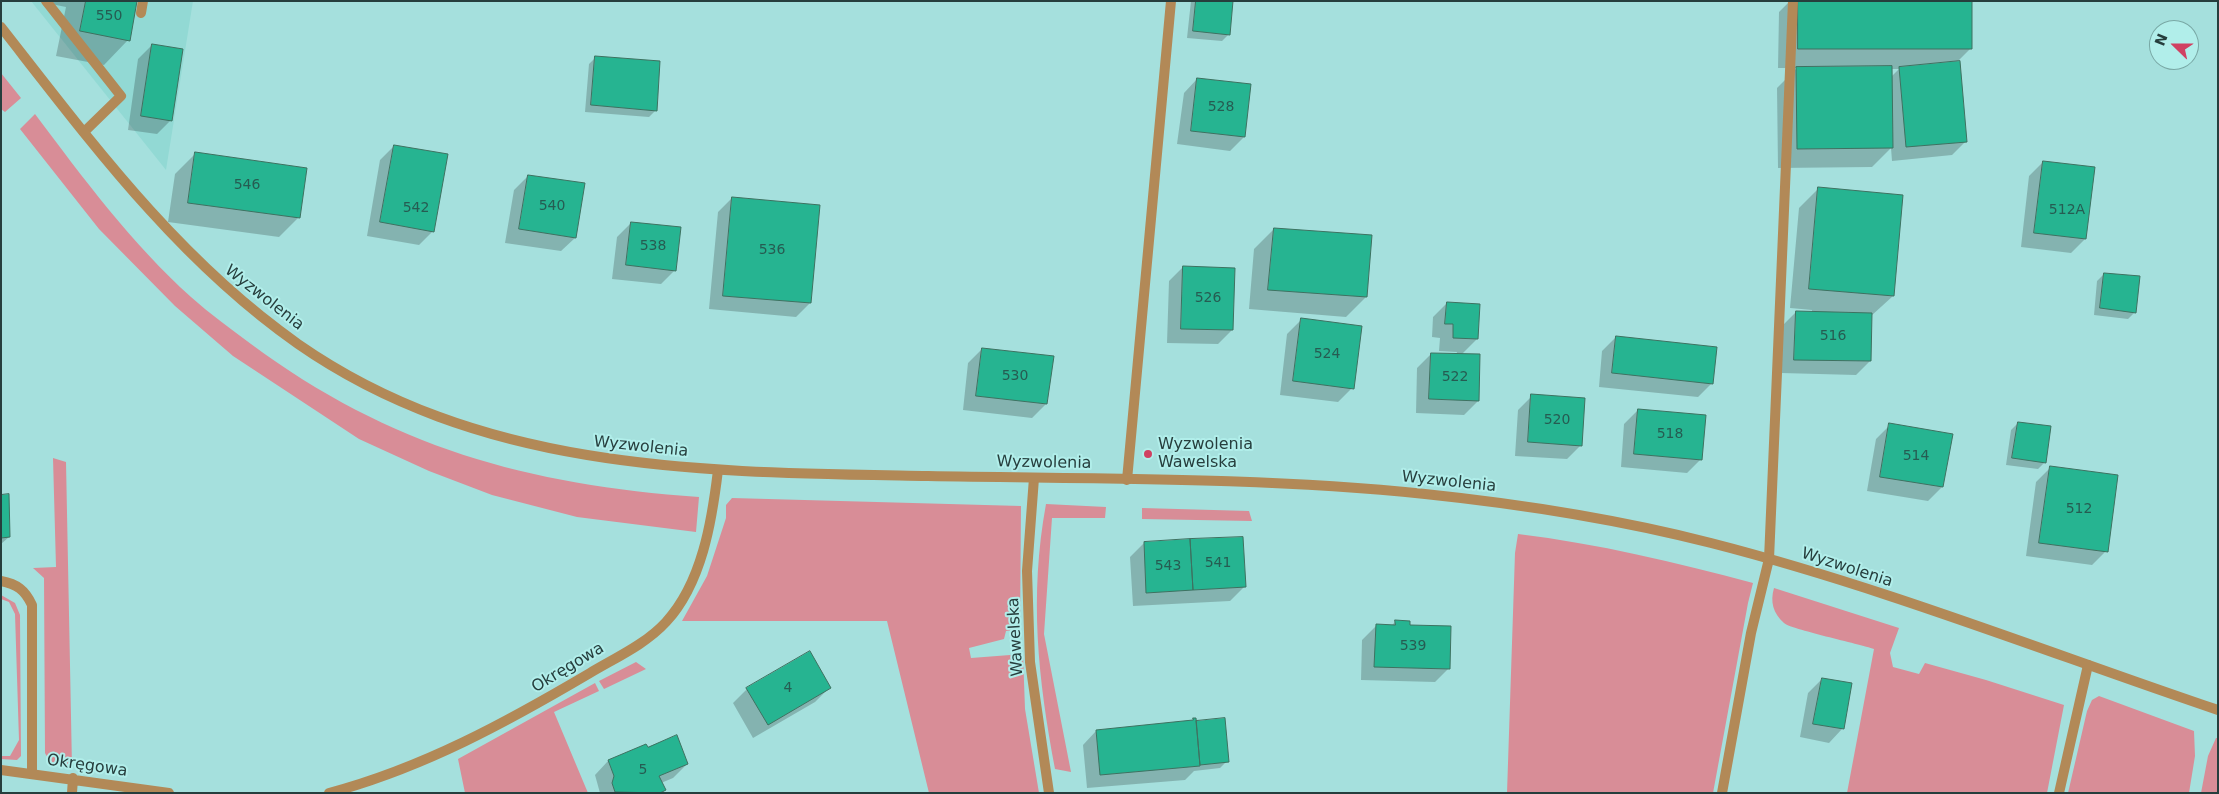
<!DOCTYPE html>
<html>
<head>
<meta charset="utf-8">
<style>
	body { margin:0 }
	#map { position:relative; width:2219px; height:794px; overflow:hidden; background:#a5e0dd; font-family:"DejaVu Sans",sans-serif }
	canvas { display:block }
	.frame { position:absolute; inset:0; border:2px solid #263e3d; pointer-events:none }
	.north { position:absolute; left:2149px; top:20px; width:50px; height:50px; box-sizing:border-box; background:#b1eeea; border:1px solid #79a8a5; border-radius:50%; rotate:292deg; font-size:14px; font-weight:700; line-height:20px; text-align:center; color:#263e3d }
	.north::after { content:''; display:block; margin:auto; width:18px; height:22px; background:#d04162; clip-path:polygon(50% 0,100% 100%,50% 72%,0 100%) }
</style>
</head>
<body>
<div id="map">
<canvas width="2219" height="794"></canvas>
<div class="frame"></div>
<div class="north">N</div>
</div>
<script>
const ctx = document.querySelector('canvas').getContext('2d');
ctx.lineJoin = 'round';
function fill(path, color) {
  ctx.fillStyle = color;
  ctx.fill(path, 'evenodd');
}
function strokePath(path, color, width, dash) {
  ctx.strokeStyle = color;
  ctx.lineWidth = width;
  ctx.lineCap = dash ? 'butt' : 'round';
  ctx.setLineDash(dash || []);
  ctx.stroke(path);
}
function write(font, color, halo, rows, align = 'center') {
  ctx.font = font + ' "DejaVu Sans",sans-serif';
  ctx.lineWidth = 4;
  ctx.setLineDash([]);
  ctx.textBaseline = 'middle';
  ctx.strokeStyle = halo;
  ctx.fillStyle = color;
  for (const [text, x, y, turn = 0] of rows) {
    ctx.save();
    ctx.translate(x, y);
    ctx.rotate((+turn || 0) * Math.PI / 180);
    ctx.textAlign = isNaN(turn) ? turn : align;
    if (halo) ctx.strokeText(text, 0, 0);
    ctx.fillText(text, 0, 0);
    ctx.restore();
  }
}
fill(new Path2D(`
	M31 1H193L166 170Z`), '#92d9d4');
fill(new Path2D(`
	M1 73 21 98 5 112 1 109Z
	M35 114C83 178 132 244 191 297 210 314 231 329 251 344 390 447 528 485 699 497L696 532 577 517 492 495 429 471 359 439 233 356 175 306 99 229 20 129Z
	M53 458 66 462 72 767C59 765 51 766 45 753L44 578 33 568 56 567Z
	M732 498 1021 506 1020 629 1006 631 1004 639 969 648 971 658 1023 654 1025 709 1039 793H929L887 621H682L707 576 726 518V505Z
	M1046 504 1106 507 1105 518H1052L1044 634 1071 772 1055 769C1038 678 1029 597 1046 504Z
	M1142 508 1249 511 1252 521 1142 519Z
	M1518 534C1599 544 1675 562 1753 583L1748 603 1713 793H1507L1515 553Z
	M1774 588 1899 628 1890 653 1893 667 1919 674 1925 663 1986 680 2064 705 2047 793H1847L1874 649C1860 644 1790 629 1784 623 1773 613 1770 602 1774 588Z
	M1 595 15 603 20 615 21 756 17 760 1 759V756H10L19 740 15 614 9 602 1 599Z
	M636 662 646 669 604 689 599 681Z
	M595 683 599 691 554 712 588 793H465L458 759Z
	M2099 696 2194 731 2195 756 2189 793H2068L2087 711 2092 700Z
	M2216 738H2218V793H2201L2208 756Z`), '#d88d97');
fill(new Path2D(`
	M36 1H136L128 40 104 65 56 56 66 7Z
	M1191 1H1232L1229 34 1222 41 1187 38Z
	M1790 1H1971L1970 49 1956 63 1966 141 1952 155 1892 161 1891 148 1872 167 1778 168 1777 88 1797 68H1778L1779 12ZM1891 69H1899L1891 77Z
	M152 45 171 120 157 134 128 130 138 59Z
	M596 57 656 110 649 117 585 112 589 64Z
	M1197 79 1249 85 1244 137 1230 151 1177 144 1184 93Z
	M394 146 433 231 419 245 367 236 380 160Z
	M195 154 299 217 279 237 168 222 175 174Z
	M2043 162 2085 239 2071 253 2021 247 2029 176Z
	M528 176 575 238 561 251 505 243 514 190Z
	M1819 188 1893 296 1871 316 1870 361 1856 375 1781 373 1782 326 1796 312 1812 313V310L1790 308 1799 208Z
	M732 198 810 303 796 317 709 309 718 212Z
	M631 223 675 270 661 284 612 279 617 237Z
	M1274 229 1366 297 1346 317 1249 309 1254 249Z
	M1183 267 1232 330 1218 344 1167 343 1169 281Z
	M2104 274 2135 312 2128 319 2094 315 2097 281Z
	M1447 303 1477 339 1461 355 1478 401 1464 415 1416 413 1417 368 1431 354 1456 355 1457 352 1439 351 1440 338 1432 337 1433 317Z
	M1301 320 1352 388 1338 402 1280 395 1287 334Z
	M1616 337 1712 383 1698 397 1599 387 1602 351Z
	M982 349 1046 404 1032 418 963 410 968 363Z
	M1532 396 1581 445 1567 459 1515 456 1518 410Z
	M1638 410 1701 459 1687 473 1621 467 1624 424Z
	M2018 423 2045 462 2038 469 2006 465 2011 430Z
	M1890 425 1942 487 1928 501 1867 491 1876 439Z
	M2050 468 2106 551 2092 565 2026 556 2036 482Z
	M1 496 9 537 1 544Z
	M1144 543 1244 587 1230 601 1133 606 1130 557Z
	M1395 622 1408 626 1449 668 1435 682 1361 680 1362 640 1376 626H1391Z
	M809 653 829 688 815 702 753 738 733 703 747 689Z
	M1822 679 1851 684 1842 729 1829 743 1800 737 1808 693Z
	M1195 720 1227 761 1220 768 1194 771 1185 780 1087 788 1083 745 1096 731Z
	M647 749 687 764 673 778 661 783 664 790 661 793H600L595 775 608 761Z`), '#0003');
const building = new Path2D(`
	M86 1H137L130 41 80 31Z
	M1196 1H1233L1230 35 1193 31Z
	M1798 1H1972V49H1798Z
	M152 44 183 49 172 121 141 116Z
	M595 56 660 61 657 111 591 105Z
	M1960 61 1967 142 1906 147 1899 67Z
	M1892 66 1893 148 1797 149 1796 67Z
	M1197 78 1251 84 1245 137 1191 131Z
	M394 145 448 154 434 232 380 222Z
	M195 152 307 168 300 218 188 203Z
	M2043 161 2095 167 2086 239 2034 233Z
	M528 175 585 183 576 238 519 229Z
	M1818 187 1903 195 1894 296 1809 289Z
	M732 197 820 205 811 303 723 296Z
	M631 222 681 227 676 271 626 265Z
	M1274 228 1372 235 1367 297 1268 290Z
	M1183 266 1235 268 1233 330 1181 329Z
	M2104 273 2140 276 2136 313 2100 308Z
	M1447 302 1480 304 1478 339 1453 338V324H1445Z
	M1796 311 1872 313 1871 361 1794 360Z
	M1301 318 1362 326 1354 389 1293 381Z
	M1616 336 1717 347 1713 384 1612 373Z
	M982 348 1054 356 1047 404 976 396Z
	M1431 353 1480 354 1479 401 1429 399Z
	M1531 394 1585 398 1582 446 1528 442Z
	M1638 409 1706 415 1702 460 1634 454Z
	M2018 422 2051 426 2046 463 2012 458Z
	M1889 423 1953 434 1943 487 1880 477Z
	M2050 466 2118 475 2108 552 2039 543Z
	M9 494 10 537 1 538V495Z
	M1243 537 1246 587 1193 590 1190 539Z
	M1190 539 1193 590 1146 593 1144 542Z
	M1395 620 1410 621V625L1451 626 1450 669 1374 667 1376 624 1395 625Z
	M810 651 831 688 768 725 746 688Z
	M1822 678 1852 683 1844 729 1813 724Z
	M1193 718H1196L1200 766 1100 775 1096 730 1193 720Z
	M1225 718 1229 762 1200 765 1196 721Z
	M677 735 688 764 659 776 666 790 660 793 615 792 612 783 614 776 608 760 646 744 648 747Z`);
fill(building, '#26b491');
strokePath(building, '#3e7160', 1);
strokePath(new Path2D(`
	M46 1 121 96 84 132
	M141 13 143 1
	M1127 480 1171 1
	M1 581C17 584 25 590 32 605V773
	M1722 793 1751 633 1769 559 1793 1
	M2059 793 2088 665`), '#b28957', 10);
strokePath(new Path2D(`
	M1034 478 1027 571 1030 662 1049 793
	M1 770 169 793
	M72 793 73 778
	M329 793C423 768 507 722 590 673 615 658 646 644 666 622 702 583 712 521 718 470`), '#b28957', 10);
strokePath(new Path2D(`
	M1 27C91 142 177 259 298 344 485 474 710 472 928 476 1093 479 1262 477 1425 494 1521 504 1617 519 1711 543 1883 587 2049 653 2218 710`), '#b28957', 10);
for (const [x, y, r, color] of [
	[1148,454,5,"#d04162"]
]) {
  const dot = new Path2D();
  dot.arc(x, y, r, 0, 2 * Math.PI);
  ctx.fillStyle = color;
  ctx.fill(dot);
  strokePath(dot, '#b1eeea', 2);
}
write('14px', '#265c52', null, [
	["550",109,16],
	["528",1221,107],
	["546",247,185],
	["540",552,206],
	["542",416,208],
	["512A",2067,210],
	["538",653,246],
	["536",772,250],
	["526",1208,298],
	["516",1833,336],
	["524",1327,354],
	["530",1015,376],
	["522",1455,377],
	["520",1557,420],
	["518",1670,434],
	["514",1916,456],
	["512",2079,509],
	["541",1218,563],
	["543",1168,566],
	["539",1413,646],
	["4",788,688],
	["5",643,770]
]);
write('16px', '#263e3d', '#b1eeea', [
	["Wyzwolenia",264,298,38],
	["Wyzwolenia",641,447,6],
	["Wyzwolenia",1044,463,1],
	["Wyzwolenia",1449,482,6],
	["Wyzwolenia",1847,568,18],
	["Wawelska",1016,637,-93],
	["Okręgowa",568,668,-31],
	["Okręgowa",87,766,8]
]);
write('16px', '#263e3d', '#b1eeea', [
	["Wyzwolenia",1158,445],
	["Wawelska",1158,463]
], 'left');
</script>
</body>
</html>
